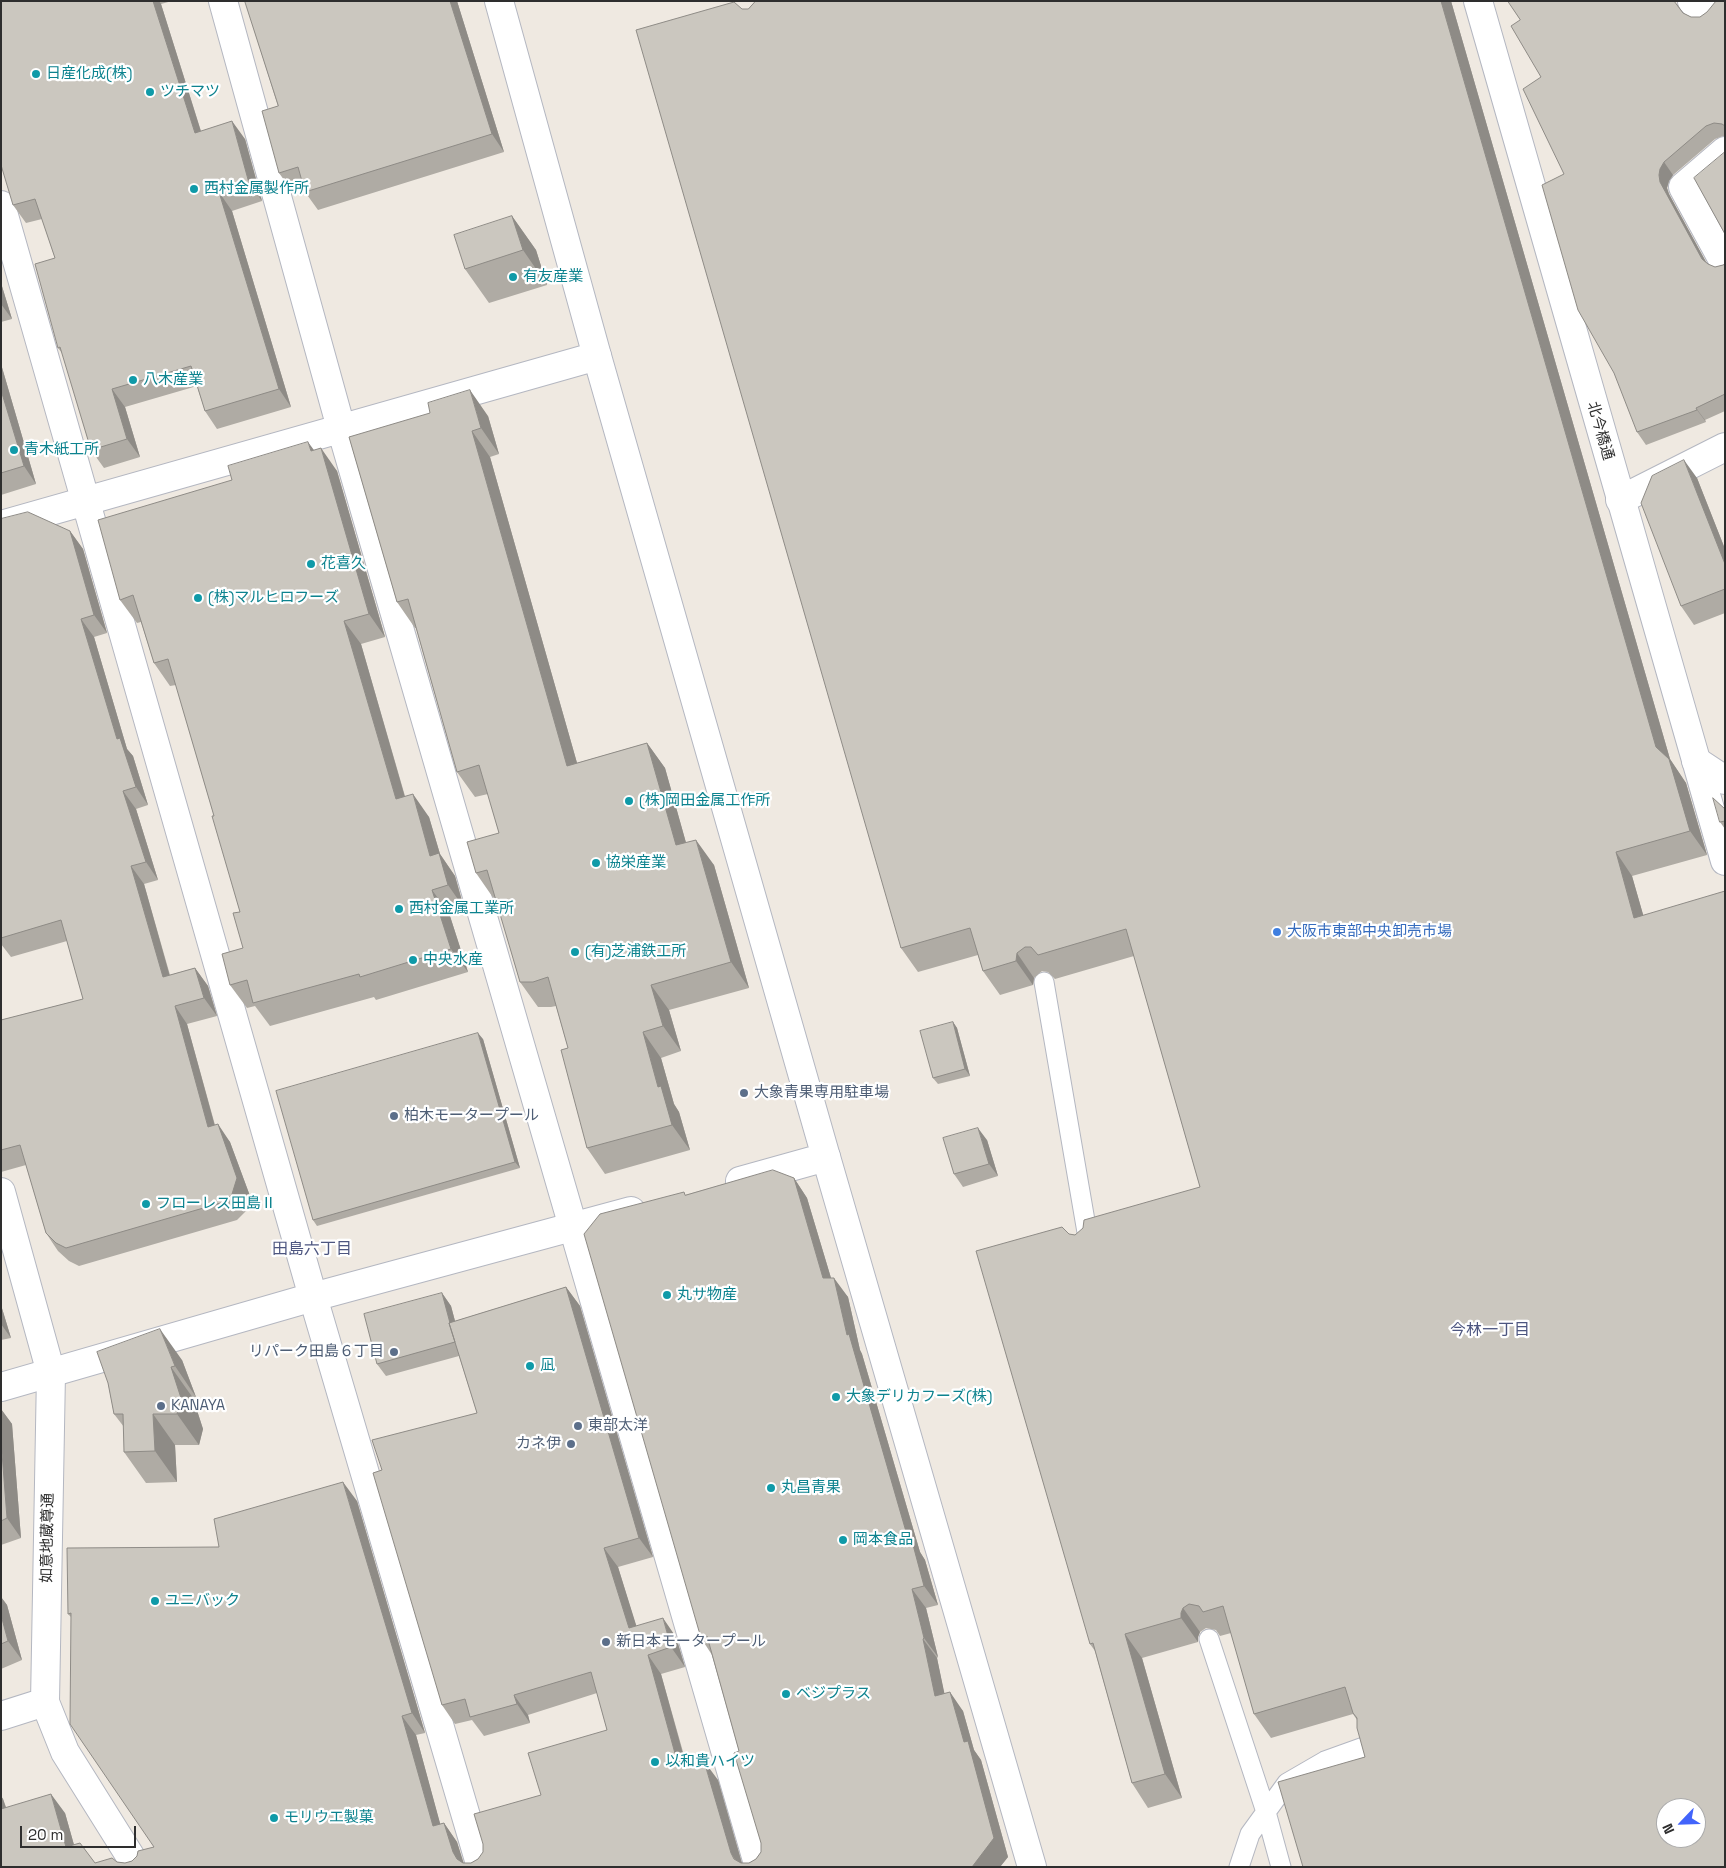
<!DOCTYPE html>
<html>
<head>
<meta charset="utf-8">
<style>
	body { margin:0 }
	#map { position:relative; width:1726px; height:1868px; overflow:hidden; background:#efe9e1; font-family:"Space Grotesk",sans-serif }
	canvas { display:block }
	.frame { position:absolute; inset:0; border:2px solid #2e2e2e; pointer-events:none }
	.north { position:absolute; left:1656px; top:1798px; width:50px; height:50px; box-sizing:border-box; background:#fff; border:1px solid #ababab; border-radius:50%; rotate:246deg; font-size:14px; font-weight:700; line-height:20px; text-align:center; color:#2e2e2e }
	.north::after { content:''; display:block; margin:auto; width:18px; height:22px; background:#4264fb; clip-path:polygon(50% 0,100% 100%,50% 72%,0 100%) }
	.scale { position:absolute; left:20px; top:1826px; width:116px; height:22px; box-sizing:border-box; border:2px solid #2e2e2e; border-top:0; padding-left:6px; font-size:15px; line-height:18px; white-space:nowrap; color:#2e2e2e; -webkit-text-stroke:4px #fff; paint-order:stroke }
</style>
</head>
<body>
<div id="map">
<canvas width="1726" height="1868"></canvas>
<div class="frame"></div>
<div class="north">N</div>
<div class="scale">20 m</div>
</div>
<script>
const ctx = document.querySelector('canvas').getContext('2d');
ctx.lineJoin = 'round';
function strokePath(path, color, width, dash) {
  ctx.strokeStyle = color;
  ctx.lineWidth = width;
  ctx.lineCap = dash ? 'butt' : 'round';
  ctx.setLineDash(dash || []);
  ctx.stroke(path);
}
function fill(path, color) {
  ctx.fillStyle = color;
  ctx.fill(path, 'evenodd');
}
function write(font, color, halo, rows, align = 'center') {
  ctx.font = font + ' "Space Grotesk","Noto Sans JP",sans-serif';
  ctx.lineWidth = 4.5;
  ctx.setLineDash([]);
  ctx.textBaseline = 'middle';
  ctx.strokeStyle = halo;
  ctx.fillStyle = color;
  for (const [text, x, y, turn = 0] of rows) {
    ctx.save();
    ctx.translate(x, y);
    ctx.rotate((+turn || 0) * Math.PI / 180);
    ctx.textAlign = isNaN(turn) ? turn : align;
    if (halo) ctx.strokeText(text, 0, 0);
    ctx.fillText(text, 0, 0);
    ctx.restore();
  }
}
const lane = new Path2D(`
	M1044 982 1089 1244
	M1209 1639 1266 1812 1281 1867
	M1239 1867 1250 1834 1287 1783 1325 1761 1364 1747`);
const street = new Path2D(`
	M223 1 341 428 759 1867
	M1692 1 1704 15 1715 1
	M1725 151 1683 187 1725 264
	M1 205 313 1297 481 1867
	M1620 500 1725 447
	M1 525 597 356
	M1696 761 1725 780
	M826 1157 1032 1867
	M1 1192 51 1373 45 1702 65 1752 137 1867
	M1 1716 45 1702`);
const secondary = new Path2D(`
	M499 1 597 356 826 1157 740 1181
	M1478 1 1725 861
	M1 1387 313 1297 631 1211`);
strokePath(lane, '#b4b7c1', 21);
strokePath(street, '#b4b7c1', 30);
strokePath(secondary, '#b4b7c1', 30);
strokePath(lane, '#fff', 19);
strokePath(street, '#fff', 28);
strokePath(secondary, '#fff', 28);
fill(new Path2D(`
	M1 1H172L161 4 201 131 245 139 262 201 232 211 291 407 217 429 205 411 197 386 125 407 140 457 104 468 91 450 63 354 58 348 55 258 42 219 26 223 13 205Z
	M245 1H457L504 152 318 210 305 192 304 188 292 191 279 173 278 106Z
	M756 1H1451L1670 759 1686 783 1707 855 1632 876 1643 915 1365 1757 1357 1720 1353 1714 1271 1738 1254 1714 1231 1633 1220 1636 1216 1630 1206 1628 1200 1632 1198 1637V1642L1142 1658 1182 1798 1148 1808 1132 1783 1095 1651 1090 1644 1069 1234 1075 1235 1200 1187 1134 956 1055 979 1048 972 1042 971 1034 978 1033 985 1000 995 983 971 978 955 918 972 901 948 742 9H748Z
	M1725 1V136H1723L1715 139 1673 175 1669 181 1667 188 1669 194 1707 264 1715 267 1723 265 1725 264V411L1705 420 1706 422 1646 445 1637 432 1564 174 1541 77 1520 20 1677 4 1683 13 1691 17H1700Z
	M512 216 536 250 547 285 489 303 465 269Z
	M1 283 12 319 1 322Z
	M1 364 36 484 1 495Z
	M488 416 499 454 490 457 577 763 647 743 665 768 686 843 714 865 749 988 669 1010 681 1051 661 1058 674 1104 679 1112 690 1150 605 1174 587 1148 568 1048 556 1006 551 1007H538L520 982 496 899H494L476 873 499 833 488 794 475 797 457 772 416 628H415L397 602 349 437Z
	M314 450 337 471 385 637 361 644 405 796 429 817 440 854 455 876 464 908 449 913 468 972 376 1000 374 997 270 1026 255 1006 247 1008 230 985 243 948 240 912 214 816 176 685 170 686 154 663 141 622 137 623 120 600 232 480Z
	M1697 478 1725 549V613L1694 625 1681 606Z
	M1 519 70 531 83 549 107 633 94 637 127 749 133 756 148 805 136 809 158 880 144 884 170 975 195 968 208 986 217 1016 187 1024 215 1125 230 1142 250 1196 245 1212 237 1220 79 1266 69 1261 58 1251 46 1233 26 1165 1 1172V1020L83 999 67 941 11 957 1 944Z
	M1725 809V829L1720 822Z
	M953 1022 957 1028 970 1076 938 1084 933 1078Z
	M483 1039 520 1168 317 1226 313 1220Z
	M987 1140 998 1176 963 1187 954 1174Z
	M794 1178 807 1198 831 1278 848 1297 860 1350 862 1354 920 1552 925 1560 938 1605 926 1608 938 1657 937 1658 944 1693 963 1711 974 1750 981 1760 1008 1857 1000 1867H1V1796L3 1799 6 1807 65 1813 74 1845 95 1863 117 1862 125 1863 132 1861 154 1847 71 1617 68 1614 219 1547 357 1501 425 1733 416 1735 440 1824 444 1823 457 1842 463 1863H471L478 1859 607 1730 597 1693 528 1715 530 1723 484 1736 472 1720 455 1724 442 1705 382 1470 477 1413 459 1356 386 1376 377 1364 442 1293 451 1306 455 1321 566 1287 580 1306 653 1557 618 1567 636 1626 676 1637 685 1667 661 1674 687 1766 718 1780 742 1863H749L756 1859 761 1852V1843L739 1751 712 1655 701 1638 686 1195Z
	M1 1305 11 1338 1 1340Z
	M182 1360 196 1397 193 1398 203 1429 199 1445H175L177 1482 146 1483 124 1452V1427L114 1414 108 1383Z
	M1 1409 12 1424 21 1538 1 1545Z
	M1 1597 7 1605 22 1660 1 1669Z`), '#afaba4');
fill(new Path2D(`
	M153 1H159L161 4 207 151 195 133Z
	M450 1H457L504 152 492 134Z
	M1441 1H1451L1670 759 1686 783 1707 855 1690 831 1656 747Z
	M232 121 245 139 262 201 249 183Z
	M1664 162 1673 175 1669 181 1667 188 1669 194 1711 271 1702 259 1660 182 1659 175 1660 169Z
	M219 192 232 211 291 407 279 389Z
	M512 216 536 250 547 285 523 250Z
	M1 283 12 319 1 304Z
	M1 364 36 484 24 466 1 390Z
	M112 389 125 407 140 457 127 439Z
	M470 390 488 416 499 454 481 428Z
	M1696 408 1705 420 1706 422 1697 410Z
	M472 431 490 457 585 791 567 766Z
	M308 442 325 465 311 451Z
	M321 448 337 471 385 637 369 614Z
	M1684 460 1697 478 1725 549V564Z
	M70 531 83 549 107 633 94 615Z
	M81 619 94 637 127 749 133 756 148 805 136 787 117 739Z
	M344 621 361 644 412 822 396 799Z
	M647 743 665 768 694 871 676 845Z
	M123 791 136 809 158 880 146 862Z
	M413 794 429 817 440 854 455 876 464 908 448 885 430 856Z
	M696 840 714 865 749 988 731 962Z
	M1616 852 1632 876 1651 942 1634 918Z
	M131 866 144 884 175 995 163 977Z
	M432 890 449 913 468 972 451 949Z
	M1017 953 1034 978 1033 985 1016 961Z
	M195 968 208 986 217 1016 204 998Z
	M651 985 669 1010 681 1051 663 1026Z
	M175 1006 187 1024 220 1145 208 1127Z
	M953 1022 957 1028 970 1076 965 1069Z
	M643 1032 661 1058 674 1104 679 1112 690 1150 672 1125 658 1087Z
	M478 1033 483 1039 520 1168 515 1162Z
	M218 1124 230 1142 250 1196 245 1212 232 1194Z
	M978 1128 987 1140 998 1176 989 1164Z
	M794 1178 807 1198 837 1298 823 1278Z
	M834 1278 848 1297 860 1350 862 1354 920 1552 925 1560 938 1605 924 1586 909 1542 847 1335Z
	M566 1287 580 1306 653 1557 639 1538Z
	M442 1293 451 1306 464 1355 455 1342Z
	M1 1305 11 1338 1 1324Z
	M160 1329 182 1360 196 1397 175 1366Z
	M171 1367 193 1398 203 1429 199 1445 177 1414Z
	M1 1409 12 1424 21 1538 7 1518 1 1440Z
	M153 1414 175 1445 177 1482 155 1451Z
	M343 1482 357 1501 425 1733 412 1713Z
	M604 1548 618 1567 643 1647 629 1628Z
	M912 1589 926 1608 938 1657 924 1638Z
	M1 1597 7 1605 22 1660 8 1641 1 1615Z
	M1183 1608 1200 1632 1198 1637V1642L1181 1618V1613Z
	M663 1618 676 1637 685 1667 671 1647Z
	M1125 1634 1142 1658 1182 1798 1165 1774Z
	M923 1639 937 1658 949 1715 935 1696Z
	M648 1655 661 1674 692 1787 679 1768Z
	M950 1692 963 1711 974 1750 981 1760 1008 1857 1000 1867H972L964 1742Z
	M514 1695 528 1715 530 1723 517 1704Z
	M402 1716 416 1735 446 1845 433 1826Z
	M704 1761 718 1780 743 1867H740L731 1853Z
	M51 1794 65 1813 80 1866 66 1847Z
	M1 1796 3 1799 13 1829 1 1812Z
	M444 1823 457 1842 465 1867H462L453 1852Z`), '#8e8b86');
const building = new Path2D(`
	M1 1H153L195 133 232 121 249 183 219 192 279 389 205 411 191 366 112 389 127 439 91 450 60 347 58 348 35 264 55 258 35 199 13 205 1 165Z
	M245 1H450L492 134 305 192 298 167 279 173 262 111 278 106Z
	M756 1H1441L1656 747 1669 759 1690 831 1616 852 1634 918 1725 891V1867H1303L1278 1782 1365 1757 1357 1728V1718L1353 1713 1345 1687 1254 1714 1223 1606 1203 1612 1199 1606 1189 1604 1183 1608 1181 1613V1618L1125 1634 1165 1774 1132 1783 1093 1643 1090 1644 976 1251 1062 1227 1069 1234 1075 1235 1083 1228 1084 1220 1200 1187 1126 929 1038 955 1031 947H1025L1017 953 1016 961 983 971 970 928 901 948 636 30 734 2 742 9H748ZM1666 1808H1696V1838H1666Z
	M1508 1H1674L1683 13 1691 17H1700L1707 12 1716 1H1725V126L1722 124 1714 123 1706 126 1664 162 1660 169 1659 175 1660 182 1702 259 1708 264 1715 267 1723 265 1725 264V394L1696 408 1697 410 1637 432 1614 373 1578 310 1542 185 1564 174 1523 89 1541 77 1511 26 1520 20Z
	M1725 152V234L1694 178Z
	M512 216 523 250 465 269 454 235Z
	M1 390 24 466 1 473Z
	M470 390 481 428 472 431 567 766 647 743 676 845 696 840 731 962 651 985 663 1026 643 1032 658 1087 661 1086 672 1125 587 1148 561 1050 568 1048 548 977 533 982H520L487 870 476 873 467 842 499 833 479 765 457 772 408 599 397 602 349 437 430 413 428 403Z
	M308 442 311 451 321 448 369 614 344 621 396 799 413 794 430 856 439 853 448 885 432 890 451 949 360 977 359 974 253 1003 247 980 230 985 222 954 243 948 233 913 240 912 212 816H214L168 659 154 663 133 595 120 600 98 520 232 480 228 466Z
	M1684 460 1725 564V589L1681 606 1641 503 1652 476Z
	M28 512 70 531 94 615 81 619 117 739 120 738 136 787 123 791 146 862 131 866 163 977 195 968 204 998 175 1006 208 1127 218 1124 237 1178 232 1194 224 1202 66 1248 56 1243 46 1233 20 1145 1 1150V1020L83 999 61 920 1 938V519Z
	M1713 798 1725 809V821L1720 822Z
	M953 1022 965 1069 933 1078 920 1031Z
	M478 1033 515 1162 313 1220 276 1091Z
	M978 1128 989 1164 954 1174 943 1138Z
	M773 1170 794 1178 823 1278H834L847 1335 849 1334 909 1542 912 1541 924 1586 912 1589 924 1638 923 1639 935 1696 950 1692 964 1742 968 1741 994 1838 972 1867H1V1809L51 1794 66 1847 80 1843 95 1863 112 1858 117 1862 125 1863 132 1861 137 1856 138 1851 154 1847 70 1724 71 1613 68 1614 67 1548 219 1547 214 1519 343 1482 412 1713 402 1716 433 1826 444 1823 453 1852 457 1859 463 1863H471L478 1859 483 1852V1844L474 1814 541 1795 528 1753 607 1730 591 1672 514 1695 517 1704 470 1717 465 1699 442 1705 373 1473 382 1470 372 1440 477 1413 449 1323 566 1287 639 1538 604 1548 629 1628 663 1618 671 1647 648 1655 679 1768 704 1761 731 1853 734 1859 741 1863H749L756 1859 761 1852V1843L734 1753 739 1751 707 1636 701 1638 584 1234 600 1214 684 1192 685 1195Z
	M442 1293 450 1323H449L455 1342 377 1364 364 1314Z
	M160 1329 175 1366 171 1367 181 1398 177 1414H153L155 1451 124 1452 123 1414H114L108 1383 97 1352Z
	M1 1440 7 1518 1 1521Z
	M1 1615 8 1641 1 1644Z`);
fill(building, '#cbc7bf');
strokePath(building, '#8e8b86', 1);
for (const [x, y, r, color] of [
	[36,74,5,"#0f9aa8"],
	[150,92,5,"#0f9aa8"],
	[194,189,5,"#0f9aa8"],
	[513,277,5,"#0f9aa8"],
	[133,380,5,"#0f9aa8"],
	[14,450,5,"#0f9aa8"],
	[311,564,5,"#0f9aa8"],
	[198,598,5,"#0f9aa8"],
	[629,801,5,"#0f9aa8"],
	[596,863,5,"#0f9aa8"],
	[399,909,5,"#0f9aa8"],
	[1277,932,5,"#3f7fe0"],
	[575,952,5,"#0f9aa8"],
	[413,960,5,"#0f9aa8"],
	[744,1093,5,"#5c6f8a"],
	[394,1116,5,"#5c6f8a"],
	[146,1204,5,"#0f9aa8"],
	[667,1295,5,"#0f9aa8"],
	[394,1352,5,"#5c6f8a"],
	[530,1366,5,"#0f9aa8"],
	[836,1397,5,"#0f9aa8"],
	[161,1406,5,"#5c6f8a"],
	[578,1426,5,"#5c6f8a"],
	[571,1444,5,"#5c6f8a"],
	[771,1488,5,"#0f9aa8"],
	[843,1540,5,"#0f9aa8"],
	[155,1601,5,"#0f9aa8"],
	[606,1642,5,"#5c6f8a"],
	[786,1694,5,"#0f9aa8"],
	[655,1762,5,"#0f9aa8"],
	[274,1818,5,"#0f9aa8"]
]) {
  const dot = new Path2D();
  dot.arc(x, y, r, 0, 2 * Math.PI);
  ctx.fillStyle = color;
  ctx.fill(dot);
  strokePath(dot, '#fff', 2);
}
write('15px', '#0d838f', '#fff', [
	["日産化成(株)",46,74],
	["ツチマツ",160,92],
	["西村金属製作所",204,189],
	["有友産業",523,277],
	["八木産業",143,380],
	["青木紙工所",24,450],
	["花喜久",321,564],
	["(株)マルヒロフーズ",208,598],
	["(株)岡田金属工作所",639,801],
	["協栄産業",606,863],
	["西村金属工業所",409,909],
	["(有)芝浦鉄工所",585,952],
	["中央水産",423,960],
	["フローレス田島Ⅱ",156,1204],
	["丸サ物産",677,1295],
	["凪",540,1366],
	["大象デリカフーズ(株)",846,1397],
	["丸昌青果",781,1488],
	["岡本食品",853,1540],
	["ユニバック",165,1601],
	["ベジプラス",796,1694],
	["以和貴ハイツ",665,1762],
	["モリウエ製菓",284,1818]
], 'left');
write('15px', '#2e2e2e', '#fff', [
	["北今橋通",1600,431,74],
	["如意地蔵尊通",48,1538,-89]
]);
write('15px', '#366cbe', '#fff', [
	["大阪市東部中央卸売市場",1287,932]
], 'left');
write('15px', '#4e5e75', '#fff', [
	["大象青果専用駐車場",754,1093],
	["柏木モータープール",404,1116],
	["リパーク田島６丁目",384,1352,"right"],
	["KANAYA",171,1406],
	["東部太洋",588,1426],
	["カネ伊",561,1444,"right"],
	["新日本モータープール",616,1642]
], 'left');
write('16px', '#4d5680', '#fff', [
	["田島六丁目",312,1250],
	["今林一丁目",1490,1331]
]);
</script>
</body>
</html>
